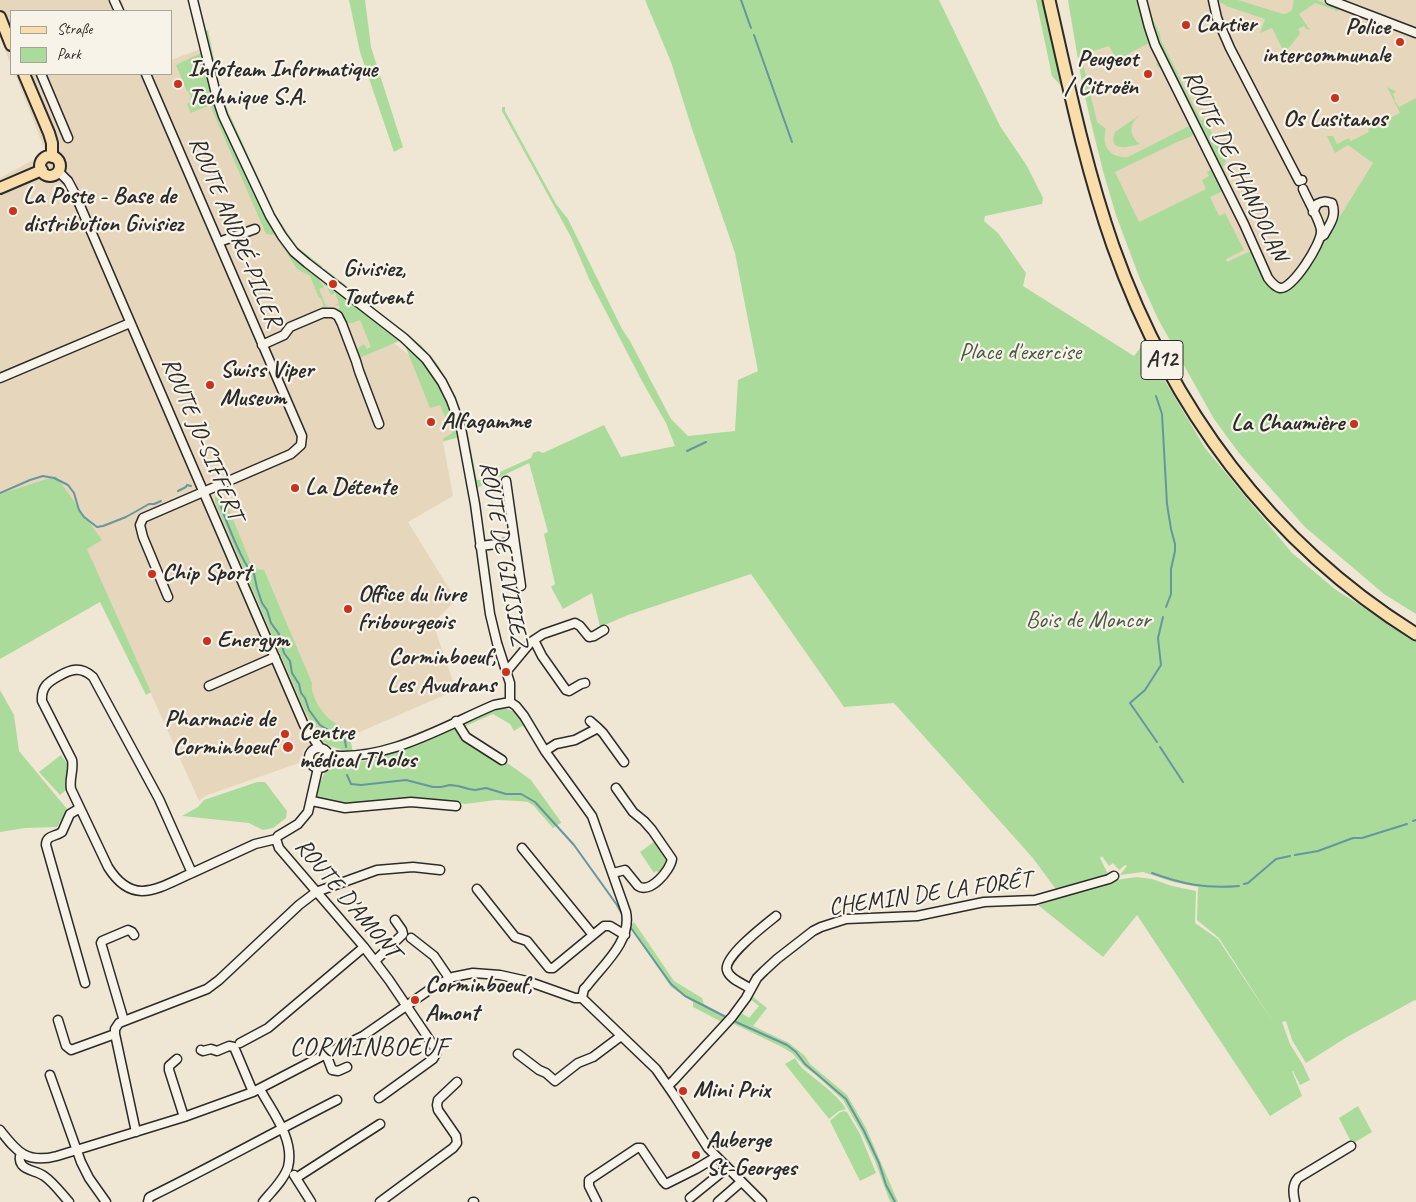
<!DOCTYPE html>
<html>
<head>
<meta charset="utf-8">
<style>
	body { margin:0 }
	#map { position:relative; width:1416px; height:1202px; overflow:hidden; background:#efe6d4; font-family:Caveat,sans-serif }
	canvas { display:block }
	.legend { position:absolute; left:10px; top:10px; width:162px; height:65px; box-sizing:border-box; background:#f7f3e8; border:1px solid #a5a39c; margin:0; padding:6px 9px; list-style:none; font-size:15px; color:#2b2b2b }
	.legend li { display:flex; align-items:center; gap:10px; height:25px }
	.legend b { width:25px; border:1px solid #a5a39c }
</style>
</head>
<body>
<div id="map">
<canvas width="1416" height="1202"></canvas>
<ul class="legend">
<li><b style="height:6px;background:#f9ddab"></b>Straße</li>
<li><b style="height:14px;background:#abdb9b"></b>Park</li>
</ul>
</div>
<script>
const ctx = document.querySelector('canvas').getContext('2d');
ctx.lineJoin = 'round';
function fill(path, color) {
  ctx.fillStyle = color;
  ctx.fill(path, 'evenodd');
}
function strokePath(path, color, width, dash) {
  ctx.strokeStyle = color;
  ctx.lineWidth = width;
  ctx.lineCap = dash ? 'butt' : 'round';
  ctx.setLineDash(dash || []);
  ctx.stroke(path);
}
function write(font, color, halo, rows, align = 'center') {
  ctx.font = font + ' Caveat,sans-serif';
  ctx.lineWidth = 4.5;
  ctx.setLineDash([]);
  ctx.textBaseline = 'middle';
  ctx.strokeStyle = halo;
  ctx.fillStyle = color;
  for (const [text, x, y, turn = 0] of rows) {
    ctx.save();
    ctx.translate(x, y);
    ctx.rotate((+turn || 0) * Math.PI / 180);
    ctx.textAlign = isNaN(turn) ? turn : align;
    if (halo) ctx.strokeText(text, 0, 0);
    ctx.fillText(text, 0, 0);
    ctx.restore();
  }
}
fill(new Path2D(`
	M0 0H121L126 11H11V65L0 37Z
	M1068 0H1416V113L1374 163 1334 226 1297 280 1287 291 1278 292 1140 279 1116 215 1093 133 1083 88Z
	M206 47 214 99 289 254 363 319 413 358 459 437 443 442 453 496 408 522 456 600 433 623 456 690 330 745 324 744 321 740 304 749 302 757 299 763 205 796 199 801 86 548 101 539 0 494V178L46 153 15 74H171V60Z`), '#e6d6bc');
fill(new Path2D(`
	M349 0H365L371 47 403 147 394 152 360 52Z
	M645 0H939L1000 126 1027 166 1043 198 1042 204 985 216 984 221 998 233 1026 273 1023 286 1134 356 1143 344 1205 448 1292 553 1336 590 1416 640V1001L1415 1000 1347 1037 1306 1063 1292 1040 1286 1021 1282 1022 1290 1044 1303 1065 1310 1080 1300 1085 1293 1071H1292L1302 1096 1270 1116 1137 915 1103 957 1038 905 1116 880 1136 877 1152 879 1172 886 1196 891 1195 923 1218 939 1275 1025 1219 938 1197 920 1198 887 1173 882 1143 872 1120 875 1127 866 1125 865 1119 870 1113 863 1109 866 1102 856 1100 858 1108 874V876L1058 892 1032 857 894 703 844 707 751 574 628 615 600 627 592 593 563 609 551 587 555 584 544 534 548 532 529 463 475 489 474 482 476 481 474 480 464 430 435 367 321 270 325 269 422 346 438 365 456 397 467 429 477 480H482L531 458 533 453 538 451 543 453 604 425 621 457 675 446 666 423 643 383 590 281 571 237 502 111V107H505V111L556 204 568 219 622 329 630 341 671 419 688 436 735 431 738 380 758 371 735 253 692 129 671 62Z
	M1036 0H1044L1063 88 1052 76Z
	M1068 0H1138L1146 31 1163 69 1158 67 1156 64 1158 63 1149 43 1117 60 1109 46 1081 55 1097 122 1106 129C1101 145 1110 159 1128 157L1189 126H1192L1194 131 1192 136 1177 142 1115 172 1139 222 1206 189 1202 180 1209 176 1207 172 1211 170 1223 191 1210 197 1219 216 1225 213 1244 250 1226 259 1227 262 1253 250 1265 276 1261 279 1265 277 1272 289 1278 292 1287 291 1297 280 1334 226 1373 163 1348 145 1335 153 1327 136H1333L1337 144 1349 138 1351 141 1369 132 1368 129 1400 113 1387 87 1395 91 1396 92 1393 94 1395 99 1394 100 1399 107 1416 98V614L1384 594 1305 527 1239 453 1214 419 1158 319 1140 279 1116 215 1103 171 1083 88Z
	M1217 0H1238L1283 14 1288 13 1292 10 1294 0H1317L1338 8V10L1336 12 1335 10 1315 3 1299 14 1310 30 1306 29 1304 26 1298 29 1300 32 1299 35 1287 50 1289 62 1272 28 1260 33 1265 19 1226 6V5L1217 1Z
	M1148 8 1160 34 1161 40 1201 120 1205 119 1226 161 1223 167 1229 181 1227 182 1157 38Z
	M208 30 222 98 275 214 297 247 323 267H315L297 251 284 235 273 215 225 113 203 31Z
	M203 52 215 99 268 218 316 274 324 287 319 289 326 306 330 305 314 312 324 306 321 298H319L310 276 297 269 275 235 266 234 210 105 191 113 187 104 193 101 188 91H187L176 65Z
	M1141 114C1129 123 1128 135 1140 144 1129 147 1107 153 1115 132Z
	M319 278 333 289 334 288 402 340 359 358 356 350 364 344 367 349 371 347 360 320 352 323H346L342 314 335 309H339V305H335L339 303 335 293 331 295 327 286H325Z
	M404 343C423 357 441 380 449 402 454 414 457 425 460 437L443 441V439L452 433 440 405 430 408Z
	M56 476 102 540 87 549 151 692 146 695 100 602 0 659V494Z
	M217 495H220L226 502 250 561C254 567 256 570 264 570L312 683C311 689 313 693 315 699 323 717 333 722 349 732L353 753 330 746 321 740 303 707 215 502V497Z
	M0 690 14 715 19 751 67 809 57 827 25 828 0 832Z
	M504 708 515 712 522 719H523L533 739 525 727 522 726 514 731 510 724 493 714 461 728 462 725 493 711Z
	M455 727H457L531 780 561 822V823L553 828 534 806 528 802 519 801 496 800 465 804 422 798H402L349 804 319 800 317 797C319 785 322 771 334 765L335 767C349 762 364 762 378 758 404 751 429 738 455 727Z
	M61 755 69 766 66 790 60 795 39 772Z
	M257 782H265L287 811 286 818 273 828 263 830 249 823 182 816 198 807 204 800Z
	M655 841 669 862 661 873 656 871 654 873 640 852Z
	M634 922 674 981 702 998 704 1004 724 1015 725 1020 722 1022 693 1007V1002L671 987 632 930V924Z
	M752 996 767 1008 753 1026 789 1043 805 1056 810 1064 847 1095 866 1128 898 1202H891L889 1199 875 1161 862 1133 843 1100 817 1076 805 1067 792 1053 782 1047 732 1023 740 1012 749 1018 759 1006 750 999Z
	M795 1058C797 1061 799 1065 802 1068 817 1081 835 1092 846 1109L839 1111 829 1119 785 1064Z
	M1358 1106 1372 1132 1352 1144 1339 1118Z
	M843 1111 847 1112 860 1134 876 1173 860 1181 830 1121 839 1113Z`), '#abdb9b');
strokePath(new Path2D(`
	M741 0 751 28
	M754 35 792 142
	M1156 396 1162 414 1167 504 1171 529 1175 544V551L1171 569V594L1166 607
	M687 451 706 442
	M178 491 186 487 187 485 191 486
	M0 493 30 480 43 476 54 478 68 485 74 493 79 510 84 517 97 527 103 526 126 517 149 504H154L161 501
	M221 507C226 520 244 569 254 574L257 588 262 603 267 610 271 623 279 634 284 653 290 661 292 673 299 684 301 693 305 698 309 710 320 725 345 740 346 747
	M1157 742 1130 703 1145 690 1161 665 1158 638 1163 617
	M1160 747 1183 782
	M347 775 351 784 361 785 406 780 433 787H441L450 785 458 786 469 789 475 790 486 788 506 794H521L535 802 574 845 617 905 623 916
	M1413 821 1416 820
	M1295 855 1318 851 1353 838H1362L1407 824
	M1152 873C1182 884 1206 889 1239 886
	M1244 884 1248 883 1276 859 1290 856
	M631 928 671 984 685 996 726 1017
	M736 1022 787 1045 796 1052 805 1064 846 1099 864 1131 879 1163 886 1185 895 1202`), '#66969e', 2);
const minor = new Path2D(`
	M114 0 119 11
	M193 0 217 98 223 116 270 216 282 236 294 252 307 263 404 338 426 359 442 382 451 400 461 428 475 504 490 614 497 643 510 683V702
	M1142 0 1149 27 1155 45 1244 224 1268 278C1271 282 1275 287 1280 288 1292 290 1322 243 1321 231 1321 222 1307 199 1303 189
	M1213 0 1217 18 1230 48 1299 181 1302 180
	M1330 0 1416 33
	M41 74 68 138
	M146 74 302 436 301 445 291 454 143 518 140 525 143 537 168 597
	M59 172 68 181 75 194 304 725 320 748
	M1313 212 1317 204C1323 201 1325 201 1332 203 1337 216 1330 224 1324 235L1321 237
	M219 242 255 229
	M262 345 284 335 290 327 323 313H333L338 316 342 324 356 361 359 371 379 424
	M0 378 130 323
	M506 481 521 586
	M480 546 514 542
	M534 640 542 656 566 690 569 691 581 684 585 683
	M506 672 531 642 543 634 575 623 580 626 589 637 594 636 604 630
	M209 686 275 657
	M510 702 516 706 524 716 545 751 592 816 626 912C632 941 603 965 587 986L584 989 582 998
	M456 721 466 737 502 760
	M590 721 598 728
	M309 758a10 10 0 1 1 20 0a10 10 0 1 1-20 0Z
	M545 751 556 744 575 740 598 728 603 733 624 762
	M328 755C386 762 442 727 494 705L510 702
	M312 801 345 808 411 802 456 806
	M80 808 70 814 62 832C55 837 46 835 46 845L85 983
	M276 839 279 848 364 947 389 980 435 1048 436 1054 433 1059 379 1098
	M276 839 278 836 298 824 308 812 318 768
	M522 848 593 935
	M192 873C158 888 133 907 108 867L71 789C69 779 74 770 72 760L42 701C41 687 48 682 59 676 71 669 81 666 93 677L159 799 192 873 255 844 276 839
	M613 873 625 870 638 886C650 894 670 871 672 859L652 830 644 821 633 812 616 788
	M477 889 515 937 527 941 549 968H553L604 926H610L625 935
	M411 938 434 956 449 978
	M375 961 403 934 402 930 395 920
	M751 989C744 984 729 979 727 970 723 957 766 924 776 916
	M582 998 656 1069 674 1095 708 1148 762 1202
	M58 1020 66 1046 71 1050 115 1034
	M124 1021 101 943 102 941 128 930 132 932 134 935
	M240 1043 268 1028 364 947
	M201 1050 203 1051 211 1049 217 1051 229 1046 234 1047 253 1092
	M326 1054 332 1070 338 1071 347 1067
	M518 1054 539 1070 546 1073 555 1081 578 1063 593 1057 621 1036
	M177 1059 169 1066V1070L184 1117
	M50 1075 81 1162 89 1178 106 1202
	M668 1086 674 1080 732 1017 746 998 757 978 764 971 777 959 813 931 821 927 846 919 917 916 984 902 1035 900 1109 879 1114 876
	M260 1089C272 1112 295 1139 288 1167 284 1180 271 1192 263 1202
	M0 1130C17 1152 27 1164 57 1156L184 1117 253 1092 326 1054 363 1036 432 988 453 977 473 973 500 975 527 981 575 998H582
	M136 1132 115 1034V1029L119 1023 207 989 219 980 299 905 316 892 377 870 413 867 440 870
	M21 1153C19 1158 19 1161 22 1165 27 1171 37 1171 44 1176 53 1182 61 1193 69 1202
	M294 1175 311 1202
	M296 1178 380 1124
	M690 1198 727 1168
	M148 1202 149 1198 150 1197C213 1166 274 1132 337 1100
	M380 1202 453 1148 457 1143 456 1136 438 1110 437 1105 438 1100 457 1082
	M473 1202H474
	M597 1202 589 1186V1180L637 1148H641L663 1181 666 1184 696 1169 716 1157
	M718 1202 741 1182
	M1295 1202C1293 1193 1292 1185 1298 1178L1351 1146`);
const major = new Path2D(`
	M0 17 11 45
	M24 74 49 133 52 143V157
	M40 166a10 10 0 1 1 20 0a10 10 0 1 1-20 0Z
	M0 188 42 170`);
const highway = new Path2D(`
	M1049 0C1068 83 1085 166 1113 246 1170 407 1270 543 1416 634`);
strokePath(minor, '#2b2b2b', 11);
strokePath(major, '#2b2b2b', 14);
strokePath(highway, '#2b2b2b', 15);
strokePath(minor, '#f7f3e8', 8);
strokePath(major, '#f9ddab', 10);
strokePath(highway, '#f9ddab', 11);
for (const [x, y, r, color] of [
	[1186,25,5,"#c8321e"],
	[1400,42,5,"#c8321e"],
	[1148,74,5,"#c8321e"],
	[178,84,5,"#c8321e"],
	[1335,98,5,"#c8321e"],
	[13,211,5,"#c8321e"],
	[333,284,5,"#c8321e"],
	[210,385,5,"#c8321e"],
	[431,422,5,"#c8321e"],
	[1354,424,5,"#c8321e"],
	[295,488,5,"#c8321e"],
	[152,574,5,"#c8321e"],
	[348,609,5,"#c8321e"],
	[207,641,5,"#c8321e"],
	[506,672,5,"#c8321e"],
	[285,734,5,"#c8321e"],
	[288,747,6,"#c8321e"],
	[415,1000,5,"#c8321e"],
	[683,1091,5,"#c8321e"],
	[696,1155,5,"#c8321e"]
]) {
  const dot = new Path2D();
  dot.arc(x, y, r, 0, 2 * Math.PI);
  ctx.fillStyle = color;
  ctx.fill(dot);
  strokePath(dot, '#f7f3e8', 2);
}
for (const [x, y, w] of [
	[1162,360,42]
]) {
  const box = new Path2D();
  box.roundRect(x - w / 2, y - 19.5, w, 39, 4);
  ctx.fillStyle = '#f7f3e8';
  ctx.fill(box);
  strokePath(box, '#2b2b2b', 1);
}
write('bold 22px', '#2b2b2b', null, [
	["A12",1162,360]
]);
write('bold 24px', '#2b2b2b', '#f7f3e8', [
	["Cartier",1196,25],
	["Police",1390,28,"right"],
	["intercommunale",1390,56,"right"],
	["Peugeot",1138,60,"right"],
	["/ Citroën",1138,88,"right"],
	["Infoteam Informatique",188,70],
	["Technique S.A.",188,98],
	["Os Lusitanos",1335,120,"center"],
	["La Poste - Base de",23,197],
	["distribution Givisiez",23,225],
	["Givisiez,",343,270],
	["Toutvent",343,298],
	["Swiss Viper",220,371],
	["Museum",220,399],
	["Alfagamme",441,422],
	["La Chaumière",1344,424,"right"],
	["La Détente",305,488],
	["Chip Sport",162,574],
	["Office du livre",358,595],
	["fribourgeois",358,623],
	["Energym",217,641],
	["Corminboeuf,",496,658,"right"],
	["Les Avudrans",496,686,"right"],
	["Pharmacie de",275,720,"right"],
	["Corminboeuf",275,748,"right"],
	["Centre",299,733],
	["médical Tholos",299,761],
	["Corminboeuf,",425,986],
	["Amont",425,1014],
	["Mini Prix",693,1091],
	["Auberge",706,1141],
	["St-Georges",706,1169]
], 'left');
write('24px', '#2b2b2b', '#f7f3e8', [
	["ROUTE DE CHANDOLAN",1235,166,64],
	["ROUTE ANDRÉ-PILLER",235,232,67],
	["ROUTE JO-SIFFERT",202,439,67],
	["ROUTE DE GIVISIEZ",503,554,80],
	["CHEMIN DE LA FORÊT",930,894,-8],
	["ROUTE D'AMONT",347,899,50]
]);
write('24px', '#4b5747', '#f7f3e8', [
	["Place d'exercise",1020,353],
	["Bois de Moncor",1088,621]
]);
ctx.letterSpacing = '1px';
write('26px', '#2b2b2b', '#f7f3e8', [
	["CORMINBOEUF",369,1048]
]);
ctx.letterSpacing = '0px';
</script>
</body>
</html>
